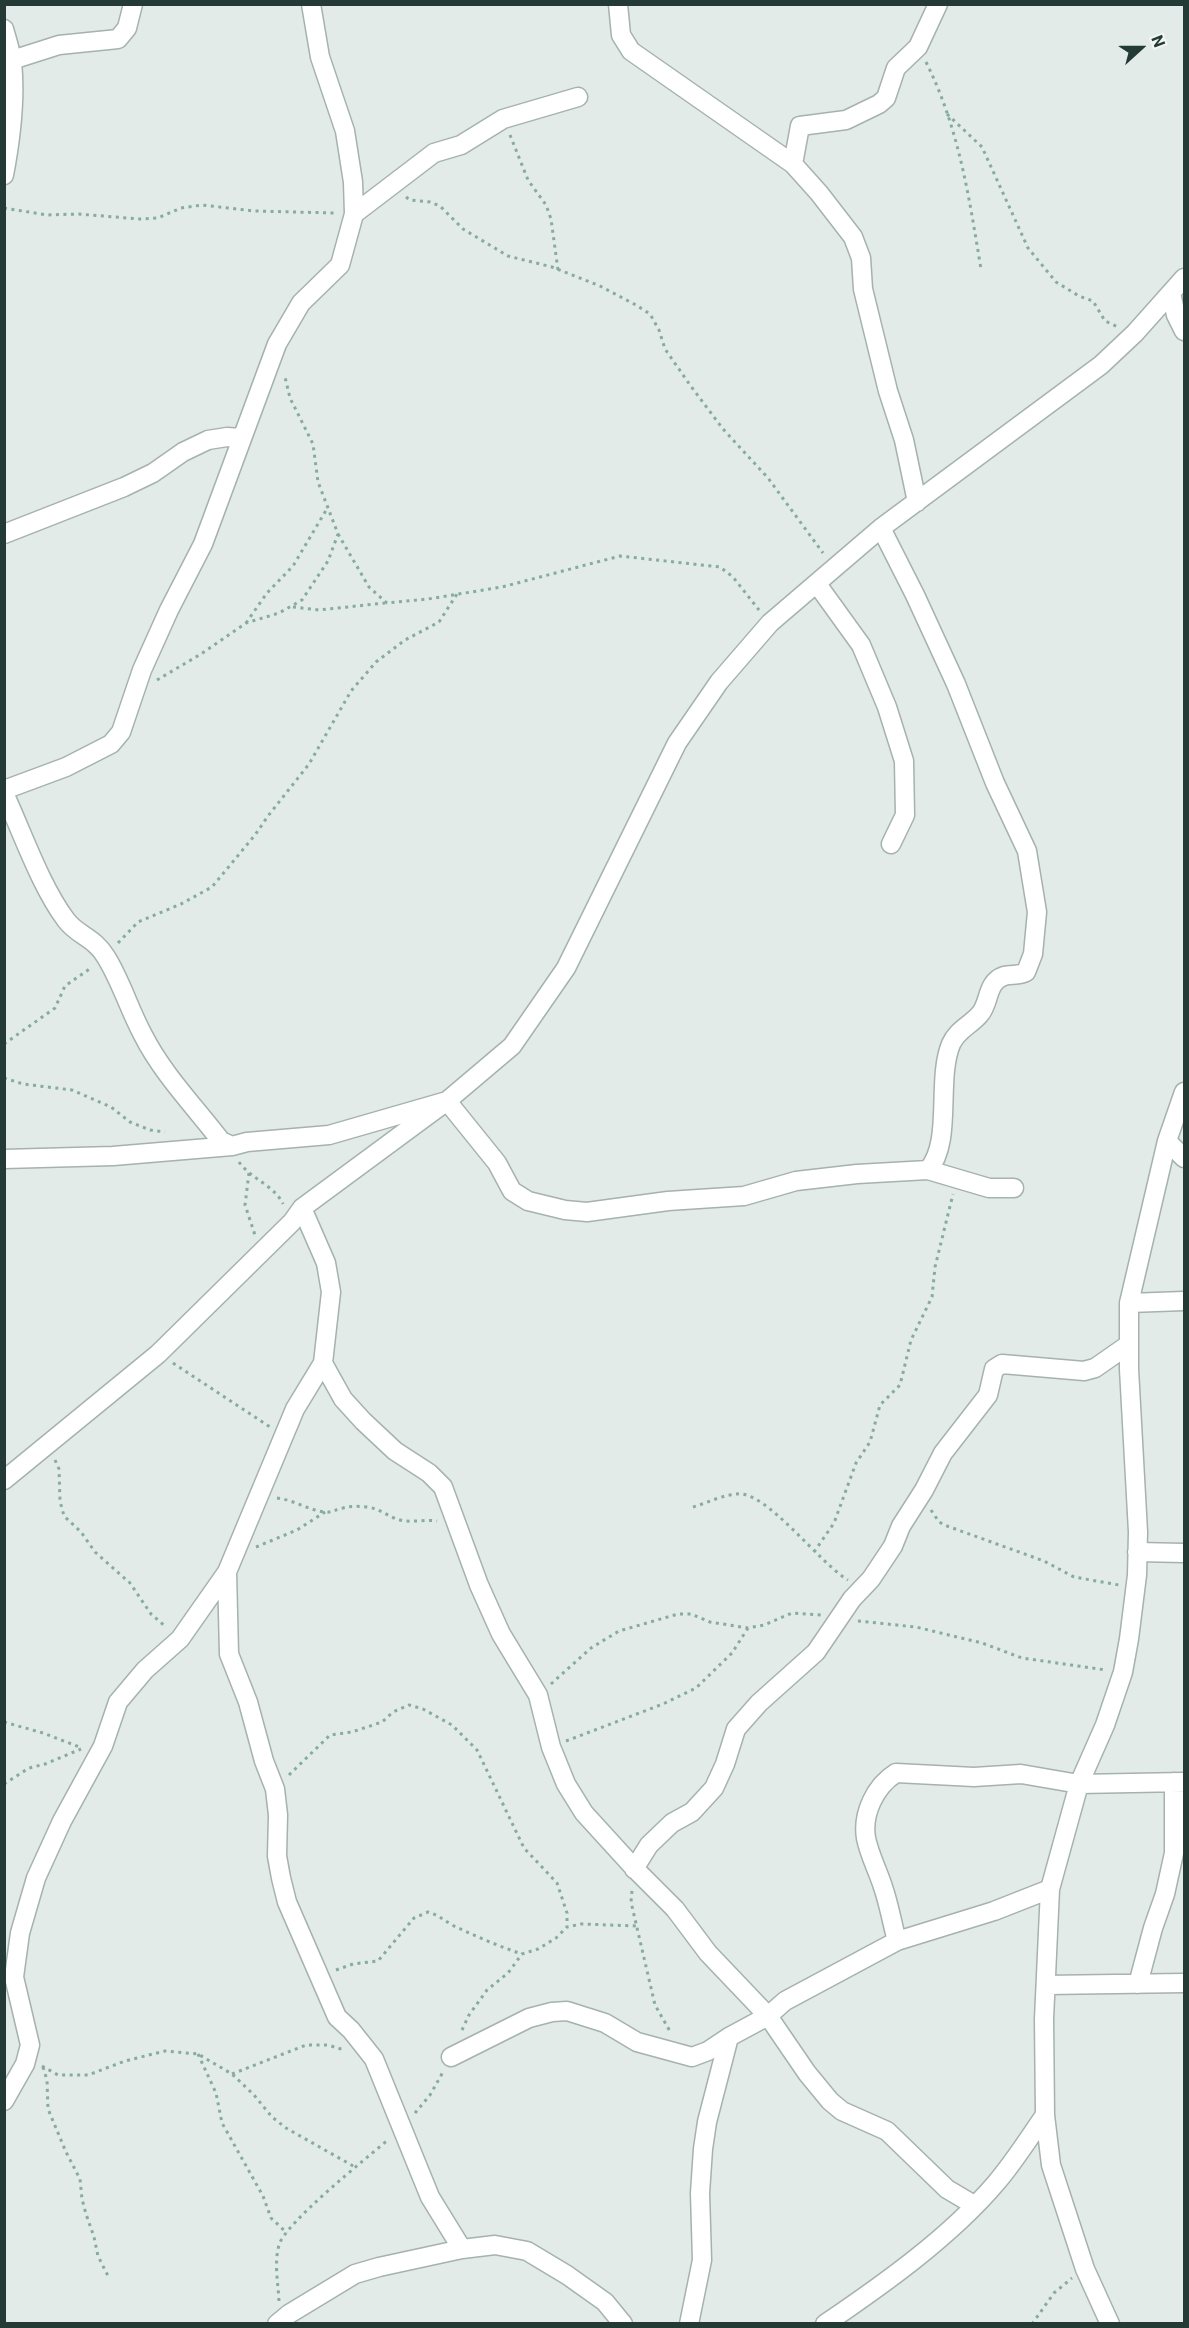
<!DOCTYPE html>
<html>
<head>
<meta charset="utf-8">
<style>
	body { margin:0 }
	#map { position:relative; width:1189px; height:2328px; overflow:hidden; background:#e2ebe7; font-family:Roboto,sans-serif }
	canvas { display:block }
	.frame { position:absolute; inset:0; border:6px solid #243a34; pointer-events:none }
	.north { position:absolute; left:1111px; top:18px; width:60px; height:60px; -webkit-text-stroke:4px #f2f7f5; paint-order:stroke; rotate:69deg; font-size:16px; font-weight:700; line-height:24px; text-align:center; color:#243a34 }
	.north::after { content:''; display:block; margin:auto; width:21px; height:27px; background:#243a34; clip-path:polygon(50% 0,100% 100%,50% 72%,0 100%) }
</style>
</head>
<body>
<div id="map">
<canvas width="1189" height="2328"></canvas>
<div class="frame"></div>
<div class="north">N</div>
</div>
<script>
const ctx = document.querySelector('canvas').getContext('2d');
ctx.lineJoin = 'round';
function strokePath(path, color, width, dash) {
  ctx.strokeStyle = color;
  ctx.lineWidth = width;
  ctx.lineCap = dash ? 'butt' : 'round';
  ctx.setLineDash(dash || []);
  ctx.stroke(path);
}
const minor = new Path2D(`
	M618 4 621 35 631 51 793 164 819 193 853 237 861 258 863 289 888 391 904 440 917 502
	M4 29C7 40 11 51 12 62 16 99 11 138 4 175
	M12 60 59 45 118 39 127 28 133 4
	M793 164 800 126 846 120 879 104 886 98 896 68 918 47 938 4
	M354 214 434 153 461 145 503 119 578 97
	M1171 293 1176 315 1184 331
	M881 528 915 595 956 684 995 783 1027 851 1037 912 1033 954 1026 972C1019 976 1012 974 1004 976 986 982 990 1003 980 1014 971 1025 957 1030 951 1044 936 1080 953 1142 928 1170
	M4 534 124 487 153 473 183 452 208 440 227 437 241 438
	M817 584 861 645 887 707 904 761 905 815 891 844
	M4 790 66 767 111 744 121 732 142 670 169 610 203 544 277 344 301 303 340 265 354 214 353 182 345 131 320 57 311 4
	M4 793C22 832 41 887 66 920 78 936 94 937 106 957 121 981 129 1009 143 1035 162 1073 195 1107 221 1141L232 1146
	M1167 1141 1184 1158
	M4 1159 113 1156 232 1146 247 1142 329 1135 447 1101 497 1163 512 1191 528 1201 565 1210 587 1212 668 1201 744 1196 796 1181 857 1174 928 1170 989 1188H1014
	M1129 1303 1184 1301
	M323 1363 343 1399 363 1421 395 1451 429 1473 443 1487 479 1585 501 1634 538 1695 551 1747 566 1784 584 1813 636 1870 675 1909 708 1953 768 2016 807 2073 830 2101 842 2111 887 2131 947 2189 974 2205
	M4 1480 158 1354 292 1222 302 1208 447 1101 512 1046 566 968 677 743 719 682 770 623 881 528 1101 365 1135 333 1184 278
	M1137 1552 1184 1553
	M227 1572 229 1654 248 1702 264 1761 275 1789 278 1815 277 1856 281 1878 287 1902 337 2017 351 2030 374 2059 430 2197 462 2249
	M634 1869 649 1845 672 1823 692 1812 714 1788 725 1764 736 1729 759 1703 816 1652 852 1599 871 1579 893 1546 901 1526 924 1490 943 1453 988 1395 994 1369 1002 1364 1084 1371 1095 1368 1128 1345
	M897 1941C892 1923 889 1904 883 1887 878 1871 869 1854 866 1838 862 1814 875 1786 896 1773L974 1777 1021 1774 1079 1784 1184 1782
	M1138 1984 1153 1928 1165 1894 1174 1853V1782
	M1046 1985 1184 1983
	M451 2057 529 2018 552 2012 567 2011 605 2023 637 2042 692 2057 708 2051 729 2037 768 2016 785 2001 897 1941 994 1911 1050 1889
	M4 2101 25 2064 30 2045 14 1977 20 1933 36 1878 62 1821 103 1746 118 1702 145 1670 180 1639 227 1572 295 1409 323 1363 331 1292 326 1263 302 1208
	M277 2324 289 2314 355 2274 379 2267 462 2249 495 2245 527 2251 567 2275 605 2302 623 2324
	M689 2324 702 2260 700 2193 703 2149 707 2122 729 2037
	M825 2324C884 2284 950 2237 996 2183 1014 2162 1029 2138 1045 2115
	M1110 2324 1085 2269 1051 2165 1045 2115 1044 2019 1050 1889 1079 1784 1105 1725 1123 1672 1129 1639 1137 1575 1138 1532 1129 1369V1303L1167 1141 1184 1092`);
strokePath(minor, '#a5b2ae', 21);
strokePath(new Path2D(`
	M926 62C959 128 969 197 981 269
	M947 114 982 147 1028 248 1056 282 1079 296 1093 301 1105 321 1118 327
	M510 135 528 180 546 205 551 219 558 270
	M406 197 410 200 430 202 440 206 463 229 508 256 552 267 600 286 636 305 650 314 659 330 665 349 690 385 723 429 768 478 823 553
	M4 208 47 215 78 214 140 219 158 218 181 208 202 205 254 211 335 213
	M338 534 369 587 387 603 428 599 502 587 620 556 720 567 733 577 759 610
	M293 607 319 610 385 603
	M246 623 267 593 293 566 328 507
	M157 680 201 654 246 623 279 613 302 600 328 561 338 534 318 482 313 444 290 398 285 377
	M118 943 138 922 181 904 212 887 255 835 268 816 309 764 351 691 376 662 405 640 439 622 457 594
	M4 1044 55 1008 65 986 91 968
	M4 1078 23 1084 72 1090 111 1107 130 1122 150 1130 165 1132
	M239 1162C251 1179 275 1186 283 1204
	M249 1173 245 1205 255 1235
	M173 1363 270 1427
	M55 1460 59 1469 60 1501 64 1516 81 1532 95 1552 130 1583 151 1614 166 1627
	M277 1498C294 1500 308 1510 325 1512 332 1513 336 1509 343 1508 350 1506 358 1506 366 1507 380 1508 388 1517 400 1520 412 1523 425 1519 437 1521
	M693 1507C707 1503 722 1495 737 1494 766 1490 820 1564 848 1580
	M931 1510 939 1522 947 1526 1044 1561 1074 1577 1119 1585
	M256 1547 297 1530 325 1512
	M814 1552 834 1523 856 1463 870 1442 880 1405 900 1385 911 1340 932 1297 935 1267 953 1194
	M858 1621 916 1627 982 1643 1022 1658 1106 1670
	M551 1684 591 1648 619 1631 678 1614H691L710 1622 748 1628 764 1625 792 1613 822 1615
	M4 1722 43 1733 82 1748
	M566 1741 663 1704 696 1688 732 1653 748 1628
	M289 1775 330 1735 352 1732 382 1722 393 1712 409 1705 423 1709 452 1725 477 1750 524 1848 557 1883 567 1913V1927
	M4 1784 29 1768 45 1764 81 1749
	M632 1891 631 1902 655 2005 671 2033
	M336 1970 353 1964 378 1961 414 1918 428 1912C438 1915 444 1920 452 1925 475 1936 498 1946 522 1954
	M462 2030 469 2015 487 1990 508 1973 522 1954 538 1949 556 1938 567 1927 581 1924 637 1926
	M198 2054 216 2093 222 2123 263 2196 271 2218 287 2233
	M42 2066 58 2075H88L125 2061 165 2051 198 2054 232 2074 254 2095 272 2117 286 2128 355 2167
	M43 2067 47 2080 48 2109 66 2152 80 2179 82 2199 86 2214 94 2237 98 2256 108 2276
	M232 2074 306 2045H328L344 2050
	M415 2113 430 2095 443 2072
	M279 2301C278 2282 274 2263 279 2245 285 2223 368 2157 389 2139
	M1032 2324 1054 2293 1072 2278`), '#86ab9f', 3, [3, 4.5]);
strokePath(minor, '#fff', 18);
</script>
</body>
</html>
